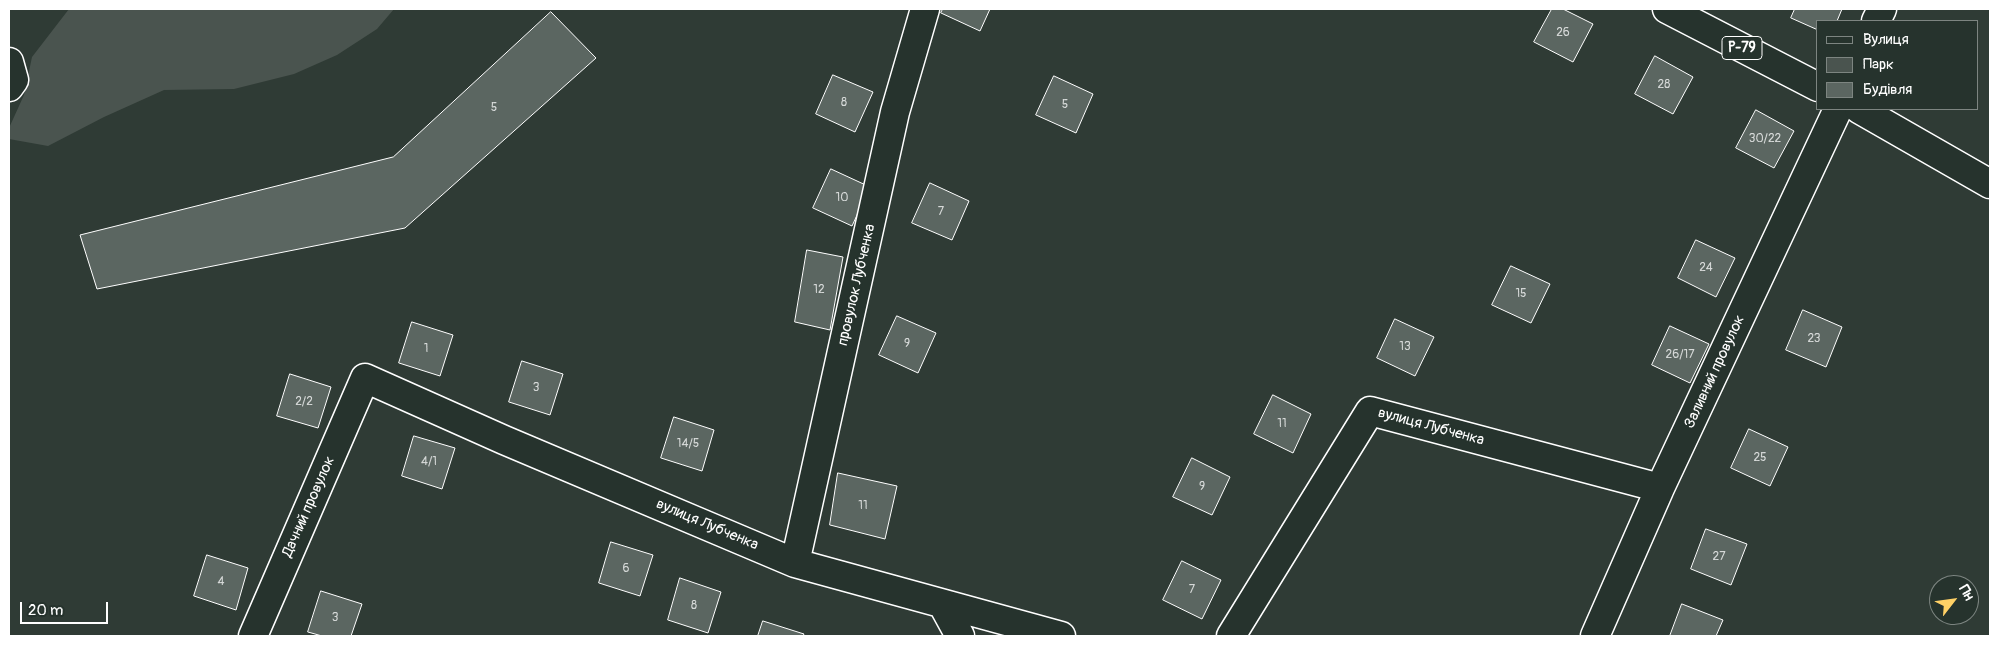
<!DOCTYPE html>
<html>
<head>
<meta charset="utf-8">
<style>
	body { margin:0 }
	#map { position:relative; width:1999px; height:645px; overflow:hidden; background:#2f3b35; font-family:Pangolin,sans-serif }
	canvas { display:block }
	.frame { position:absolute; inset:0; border:10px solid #fff; pointer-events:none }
	.legend { position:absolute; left:1816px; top:20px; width:162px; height:90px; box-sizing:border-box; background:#26332d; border:1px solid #7d8581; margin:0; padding:6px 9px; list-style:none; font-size:15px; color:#fff }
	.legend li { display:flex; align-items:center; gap:10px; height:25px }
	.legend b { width:25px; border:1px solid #7d8581 }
	.north { position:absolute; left:1929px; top:575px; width:50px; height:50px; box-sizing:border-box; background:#26332d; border:1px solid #7d8581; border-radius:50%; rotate:60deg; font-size:14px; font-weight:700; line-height:20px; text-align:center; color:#fff }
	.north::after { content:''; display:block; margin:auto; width:18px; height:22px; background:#ffd166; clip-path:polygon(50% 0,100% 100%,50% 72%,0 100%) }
	.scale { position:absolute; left:20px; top:602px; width:88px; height:22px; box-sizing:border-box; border:2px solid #fff; border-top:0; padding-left:6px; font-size:15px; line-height:18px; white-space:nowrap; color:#fff; -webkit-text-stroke:4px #26332d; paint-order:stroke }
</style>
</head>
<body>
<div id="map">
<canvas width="1999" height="645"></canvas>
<div class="frame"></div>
<ul class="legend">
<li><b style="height:6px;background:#26332d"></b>Вулиця</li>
<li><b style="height:14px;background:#4a544f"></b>Парк</li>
<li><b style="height:14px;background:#5b6661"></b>Будівля</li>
</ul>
<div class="north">Пн</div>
<div class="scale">20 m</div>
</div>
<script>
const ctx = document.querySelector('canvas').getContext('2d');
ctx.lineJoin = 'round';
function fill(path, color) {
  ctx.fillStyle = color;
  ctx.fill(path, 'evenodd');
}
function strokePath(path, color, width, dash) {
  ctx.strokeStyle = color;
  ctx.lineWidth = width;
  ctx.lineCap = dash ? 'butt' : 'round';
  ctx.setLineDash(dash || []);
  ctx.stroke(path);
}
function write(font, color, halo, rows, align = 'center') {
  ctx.font = font + ' Pangolin,sans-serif';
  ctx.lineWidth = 4;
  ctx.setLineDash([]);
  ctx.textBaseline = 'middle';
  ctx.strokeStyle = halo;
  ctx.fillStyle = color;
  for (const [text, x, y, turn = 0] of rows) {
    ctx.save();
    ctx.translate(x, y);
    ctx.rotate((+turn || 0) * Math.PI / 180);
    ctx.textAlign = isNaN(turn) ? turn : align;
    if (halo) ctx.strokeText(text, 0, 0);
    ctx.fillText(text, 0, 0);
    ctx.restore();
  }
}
fill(new Path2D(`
	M69 9H394L377 29 337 55 294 74 234 89 164 90 104 117 48 146 9 139V128L24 95 32 57Z`), '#4a544f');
const building = new Path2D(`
	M943 9H990L980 31 941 13Z
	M1552 9H1563L1593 24 1573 62 1534 42Z
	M1795 9H1842L1837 21H1818V30L1791 18Z
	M551 12 596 58 405 228 97 289 80 235 393 157Z
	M1655 56 1693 77 1673 114 1635 94Z
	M833 75 873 92 855 132 816 114Z
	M1054 76 1093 94 1076 133 1036 115Z
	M1756 110 1794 131 1774 168 1736 148Z
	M831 169 870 187 852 226 813 208Z
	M930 183 969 201 952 240 912 223Z
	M1696 240 1735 258 1716 297 1678 278Z
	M807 250 843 257 830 330 795 322Z
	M1511 266 1550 284 1531 323 1492 305Z
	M1803 310 1842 327 1826 367 1786 350Z
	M897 316 936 333 918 373 879 355Z
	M1395 319 1434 337 1415 376 1377 358Z
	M412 322 453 335 440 376 399 363Z
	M1670 326 1709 344 1690 383 1652 365Z
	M522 361 563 374 550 415 509 402Z
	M290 374 331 387 318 428 277 416Z
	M1273 395 1311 414 1293 453 1254 434Z
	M674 417 714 430 702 471 661 458Z
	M1749 429 1788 447 1770 486 1731 468Z
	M414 436 455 448 442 489 402 476Z
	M1192 458 1230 477 1212 515 1173 497Z
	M838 473 897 486 885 539 830 525Z
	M1706 529 1747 544 1731 585 1691 569Z
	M611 542 653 555 640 596 599 583Z
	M207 555 248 568 236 610 194 596Z
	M1182 561 1221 580 1202 619 1163 600Z
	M680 578 721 592 708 633 668 620Z
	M321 591 362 604 351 636H322L308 632Z
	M1682 604 1723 620 1716 636H1670Z
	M763 621 804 634 803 636H758Z`);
fill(building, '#5b6661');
strokePath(building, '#fff', 1);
const street = new Path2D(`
	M1876 21 1882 9
	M9 62 14 80 9 87
	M795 563 895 112 925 9
	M943 605 960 636
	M253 636 365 378 504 440 795 563 1061 636
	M1231 636 1370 411 1660 488
	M1595 636 1660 488 1838 109`);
const primary = new Path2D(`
	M1667 9 1818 87
	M1859 109 1990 184`);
strokePath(street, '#fff', 31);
strokePath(primary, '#fff', 31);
strokePath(street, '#26332d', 28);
strokePath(primary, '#26332d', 28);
write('12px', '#d6d9d8', null, [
	["26",1563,33],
	["28",1664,85],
	["8",844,103],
	["5",1065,105],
	["5",494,108],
	["30/22",1765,139],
	["10",842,198],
	["7",941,212],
	["24",1706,268],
	["12",819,290],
	["15",1521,294],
	["23",1814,339],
	["9",907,344],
	["13",1405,347],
	["1",426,349],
	["26/17",1680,355],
	["3",536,388],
	["2/2",304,402],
	["11",1282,424],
	["14/5",688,444],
	["25",1760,458],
	["4/1",429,462],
	["9",1202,487],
	["11",863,506],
	["27",1719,557],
	["6",626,569],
	["4",221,582],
	["7",1192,590],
	["8",694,606],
	["3",335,618]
]);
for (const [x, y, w] of [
	[1742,48,40]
]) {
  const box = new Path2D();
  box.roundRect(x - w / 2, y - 11.5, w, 23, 4);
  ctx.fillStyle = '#26332d';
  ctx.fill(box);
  strokePath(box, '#fff', 1);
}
write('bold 14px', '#fff', null, [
	["Р-79",1742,48]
]);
write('15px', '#fff', '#26332d', [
	["провулок Лубченка",857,285,-77],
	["Заливний провулок",1715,372,-65],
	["вулиця Лубченка",1431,427,15],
	["Дачний провулок",309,507,-66],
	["вулиця Лубченка",707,525,23]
]);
</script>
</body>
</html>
